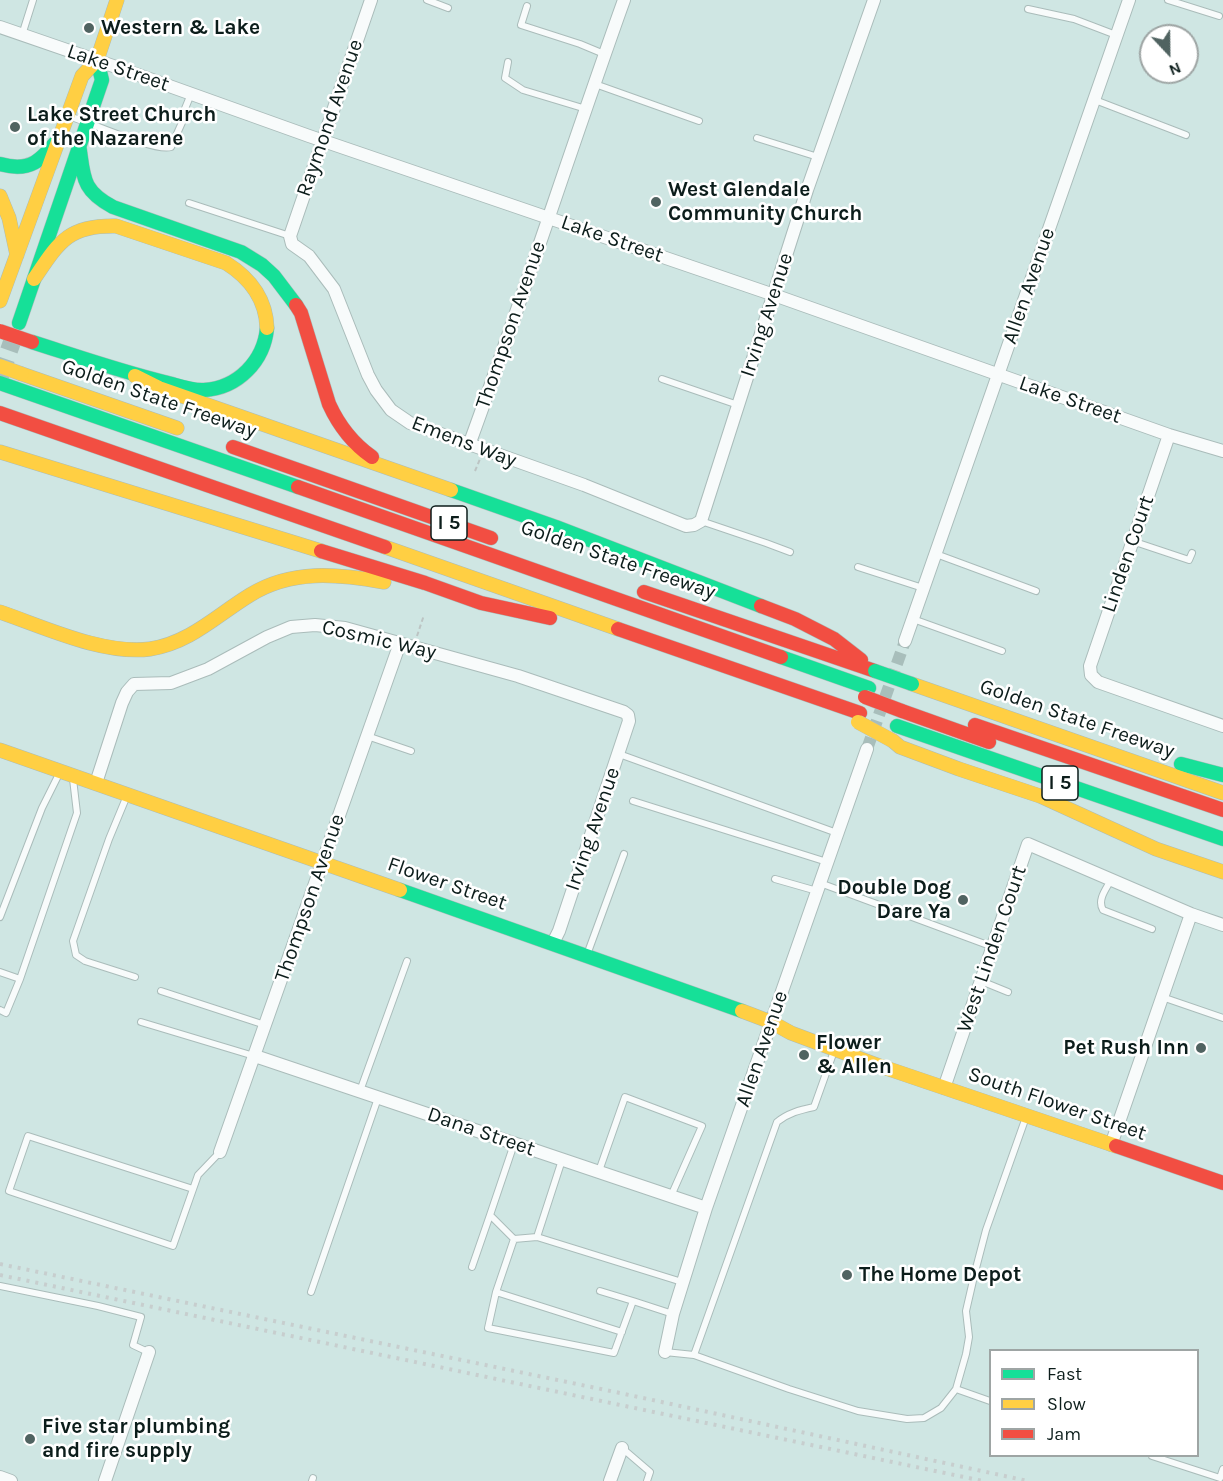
<!DOCTYPE html>
<html>
<head>
<meta charset="utf-8">
<style>
	body { margin:0 }
	#map { position:relative; width:1223px; height:1481px; overflow:hidden; background:#cfe6e3; font-family:Karla,sans-serif }
	canvas { display:block }
	.legend { position:absolute; left:989px; top:1349px; width:210px; height:108px; box-sizing:border-box; background:#fff; border:2px solid #9ea5a4; margin:0; padding:8px 10px; list-style:none; font-size:18px; color:#0c1d1b }
	.legend li { display:flex; align-items:center; gap:12px; height:30px }
	.legend b { width:30px; border:2px solid #9ea5a4 }
	.north { position:absolute; left:1139px; top:24px; width:60px; height:60px; box-sizing:border-box; background:#fff; border:2px solid #9ea5a4; border-radius:50%; rotate:158deg; font-size:16px; font-weight:700; line-height:24px; text-align:center; color:#0c1d1b }
	.north::after { content:''; display:block; margin:auto; width:21px; height:27px; background:#506361; clip-path:polygon(50% 0,100% 100%,50% 72%,0 100%) }
</style>
</head>
<body>
<div id="map">
<canvas width="1223" height="1481"></canvas>
<ul class="legend">
<li><b style="height:8px;background:#16e098"></b>Fast</li>
<li><b style="height:8px;background:#ffcf43"></b>Slow</li>
<li><b style="height:8px;background:#f24e42"></b>Jam</li>
</ul>
<div class="north">N</div>
</div>
<script>
const ctx = document.querySelector('canvas').getContext('2d');
ctx.lineJoin = 'round';
function strokePath(path, color, width, dash) {
  ctx.strokeStyle = color;
  ctx.lineWidth = width;
  ctx.lineCap = dash ? 'butt' : 'round';
  ctx.setLineDash(dash || []);
  ctx.stroke(path);
}
function write(font, color, halo, rows, align = 'center') {
  ctx.font = font + ' Karla,sans-serif';
  ctx.lineWidth = 5;
  ctx.setLineDash([]);
  ctx.textBaseline = 'middle';
  ctx.strokeStyle = halo;
  ctx.fillStyle = color;
  for (const [text, x, y, turn = 0] of rows) {
    ctx.save();
    ctx.translate(x, y);
    ctx.rotate((+turn || 0) * Math.PI / 180);
    ctx.textAlign = isNaN(turn) ? turn : align;
    if (halo) ctx.strokeText(text, 0, 0);
    ctx.fillText(text, 0, 0);
    ctx.restore();
  }
}
strokePath(new Path2D(`
	M867 749 905 641`), '#a8bebb', 12, [12, 6]);
strokePath(new Path2D(`
	M0 376 18 325`), '#a8bebb', 18, [18, 9]);
const lane = new Path2D(`
	M427 0 448 8
	M1168 0 1219 16
	M527 6 521 25 580 44 604 54
	M1028 9 1074 19 1116 35
	M22 35 33 0
	M508 62 505 78 523 90 586 109
	M595 84 699 121
	M1095 100 1186 135
	M71 117C92 123 154 152 171 147L184 118V111L191 94
	M757 138 818 157
	M189 203 290 236
	M662 379 738 405
	M701 521 766 543 790 552
	M1132 541 1189 560 1192 553
	M936 554 1036 591
	M858 567 923 588
	M913 619 1002 651
	M367 736 411 751
	M619 754 837 833
	M126 798 109 839 73 941 76 955 85 961 135 977
	M633 801 827 862
	M775 879 817 891
	M1111 880C1106 889 1097 900 1103 910L1152 929
	M820 883 993 947
	M0 917 42 808 59 774
	M588 952 624 854
	M0 972 20 979
	M981 981 1008 992
	M161 991 265 1025
	M1162 997 1223 1018
	M0 1010 6 1013 20 979 77 813 73 779
	M141 1022 254 1056
	M360 1091 407 961
	M514 1144 490 1215 514 1239 496 1292 488 1328 614 1353 633 1301 600 1291
	M599 1171 625 1097 702 1126 671 1196
	M193 1189 28 1136 9 1191 173 1246 198 1175 220 1152
	M537 1237 562 1160
	M514 1239 537 1237 682 1282
	M472 1267 490 1215
	M0 1286 98 1306 141 1317 133 1345 148 1352
	M311 1292 378 1098
	M496 1292 622 1332
	M633 1301 673 1314
	M665 1352 694 1355 789 1389 858 1411 907 1419 924 1418 941 1408 956 1389
	M694 1355 777 1122C788 1113 800 1110 814 1107L834 1051
	M990 1401 956 1389 966 1354 969 1337 966 1311 975 1272 986 1230 1026 1117
	M622 1448 650 1472 647 1481
	M1152 1456 1220 1478 1223 1469
	M312 1481 313 1478`);
const street = new Path2D(`
	M371 0 290 236 292 244 309 256 334 289 368 375 376 390 391 410 410 423 584 485 686 526 694 525 701 521 807 190 874 0
	M0 27 119 68 309 136 774 295 1169 435 1223 451
	M1169 435 1090 666 1091 675 1098 682 1223 726
	M469 445C523 298 571 148 624 0
	M905 641 1129 0
	M96 783 122 703 127 692 134 684 171 683 208 669 267 637 291 627 315 625 345 628 518 676 624 712 628 715 629 721 559 931 553 943
	M255 1056 706 1208
	M944 1088 1028 844 1191 914 1223 925
	M1111 1145 1191 914
	M220 1152 400 643
	M665 1352 673 1314 706 1208 867 749
	M0 1477 11 1481
	M105 1481 149 1352
	M610 1481 622 1448`);
const fast = new Path2D(`
	M79 144C84 177 81 190 113 207L241 252 262 265 274 276 296 305
	M0 164C32 173 42 159 61 136
	M19 323 102 80 97 60
	M32 342C76 356 119 371 164 382 177 385 191 391 204 390 238 388 264 361 267 328
	M0 383 298 487
	M451 490 556 527 761 606
	M781 657 869 688
	M897 726 1223 839
	M1181 764 1223 775
	M400 890 742 1011`);
const slow = new Path2D(`
	M0 196 9 218 17 255
	M34 279C59 242 68 225 116 226L226 263C250 278 266 299 267 328
	M0 301 82 76 97 60 117 0
	M22 374 177 428
	M135 376 159 388 451 490
	M0 452 321 551
	M385 547 618 629
	M0 612C44 627 103 655 150 649 190 643 217 615 250 595 292 569 338 574 384 582
	M912 684 1223 793
	M893 741 900 747 959 769 1040 796 1156 849 1223 872
	M0 750 400 890
	M742 1011 771 1022 791 1033 877 1065 1116 1146`);
const jam = new Path2D(`
	M296 305 301 313 329 404C339 426 352 443 372 457
	M0 413 385 547
	M233 447 491 538
	M298 487 781 657
	M321 551 425 583 481 603 550 618
	M644 592 875 671
	M761 606 795 619 834 639 861 660
	M618 629 860 713
	M902 711 989 742
	M975 725 1223 810
	M1116 1146 1223 1183`);
strokePath(lane, '#aabcba', 8);
strokePath(street, '#aabcba', 14);
strokePath(fast, '#aabcba', 15);
strokePath(slow, '#aabcba', 15);
strokePath(jam, '#aabcba', 15);
strokePath(new Path2D(`
	M475 471 480 459
	M417 636 424 615`), '#bcc4c3', 2, [4.5, 3]);
strokePath(lane, '#f8fbfb', 6);
strokePath(street, '#f8fbfb', 12);
strokePath(fast, '#16e098', 14);
strokePath(slow, '#ffcf43', 14);
strokePath(jam, '#f24e42', 14);
strokePath(new Path2D(`
	M0 1264 620 1393 1028 1481
	M0 1275 983 1481`), '#c7cece', 4, [3, 6]);
const fastBridge = new Path2D(`
	M875 671 912 684`);
const slowBridge = new Path2D(`
	M0 366 22 374
	M858 722 893 741`);
const jamBridge = new Path2D(`
	M0 331 32 342
	M865 697 902 711`);
strokePath(fastBridge, '#b4c0be', 15, []);
strokePath(slowBridge, '#b4c0be', 15, []);
strokePath(jamBridge, '#b4c0be', 15, []);
strokePath(fastBridge, '#16e098', 14);
strokePath(slowBridge, '#ffcf43', 14);
strokePath(jamBridge, '#f24e42', 14);
for (const [x, y, r, color] of [
	[89,28,6,"#506361"],
	[15,127,6,"#506361"],
	[656,202,6,"#506361"],
	[963,900,6,"#506361"],
	[1201,1048,6,"#506361"],
	[804,1055,6,"#506361"],
	[847,1275,6,"#506361"],
	[30,1439,6,"#506361"]
]) {
  const dot = new Path2D();
  dot.arc(x, y, r, 0, 2 * Math.PI);
  ctx.fillStyle = color;
  ctx.fill(dot);
  strokePath(dot, '#fff', 2);
}
for (const [x, y, w] of [
	[449,523,36],
	[1060,783,36]
]) {
  const box = new Path2D();
  box.roundRect(x - w / 2, y - 17, w, 34, 4.5);
  ctx.fillStyle = '#fff';
  ctx.fill(box);
  strokePath(box, '#0c1d1b', 1.5);
}
write('bold 20px', '#0c1d1b', null, [
	["I 5",449,523],
	["I 5",1060,783]
]);
write('bold 21px', '#0c1d1b', '#fff', [
	["Western & Lake",101,28],
	["Lake Street Church",27,115],
	["of the Nazarene",27,139],
	["West Glendale",668,190],
	["Community Church",668,214],
	["Double Dog",951,888,"right"],
	["Dare Ya",951,912,"right"],
	["Flower",816,1043],
	["& Allen",816,1067],
	["Pet Rush Inn",1189,1048,"right"],
	["The Home Depot",859,1275],
	["Five star plumbing",42,1427],
	["and fire supply",42,1451]
], 'left');
write('21px', '#0c1d1b', '#fff', [
	["Lake Street",118,68,19],
	["Raymond Avenue",330,118,-71],
	["Lake Street",612,239,19],
	["Allen Avenue",1029,286,-71],
	["Irving Avenue",767,315,-72],
	["Thompson Avenue",511,325,-71],
	["Golden State Freeway",159,399,19],
	["Lake Street",1070,400,19],
	["Emens Way",464,442,21],
	["Linden Court",1128,554,-71],
	["Golden State Freeway",618,560,19],
	["Cosmic Way",379,640,13],
	["Golden State Freeway",1077,719,19],
	["Irving Avenue",593,829,-71],
	["Flower Street",447,884,19],
	["Thompson Avenue",310,898,-71],
	["West Linden Court",992,949,-71],
	["Allen Avenue",762,1049,-71],
	["South Flower Street",1057,1104,19],
	["Dana Street",481,1132,19]
]);
</script>
</body>
</html>
